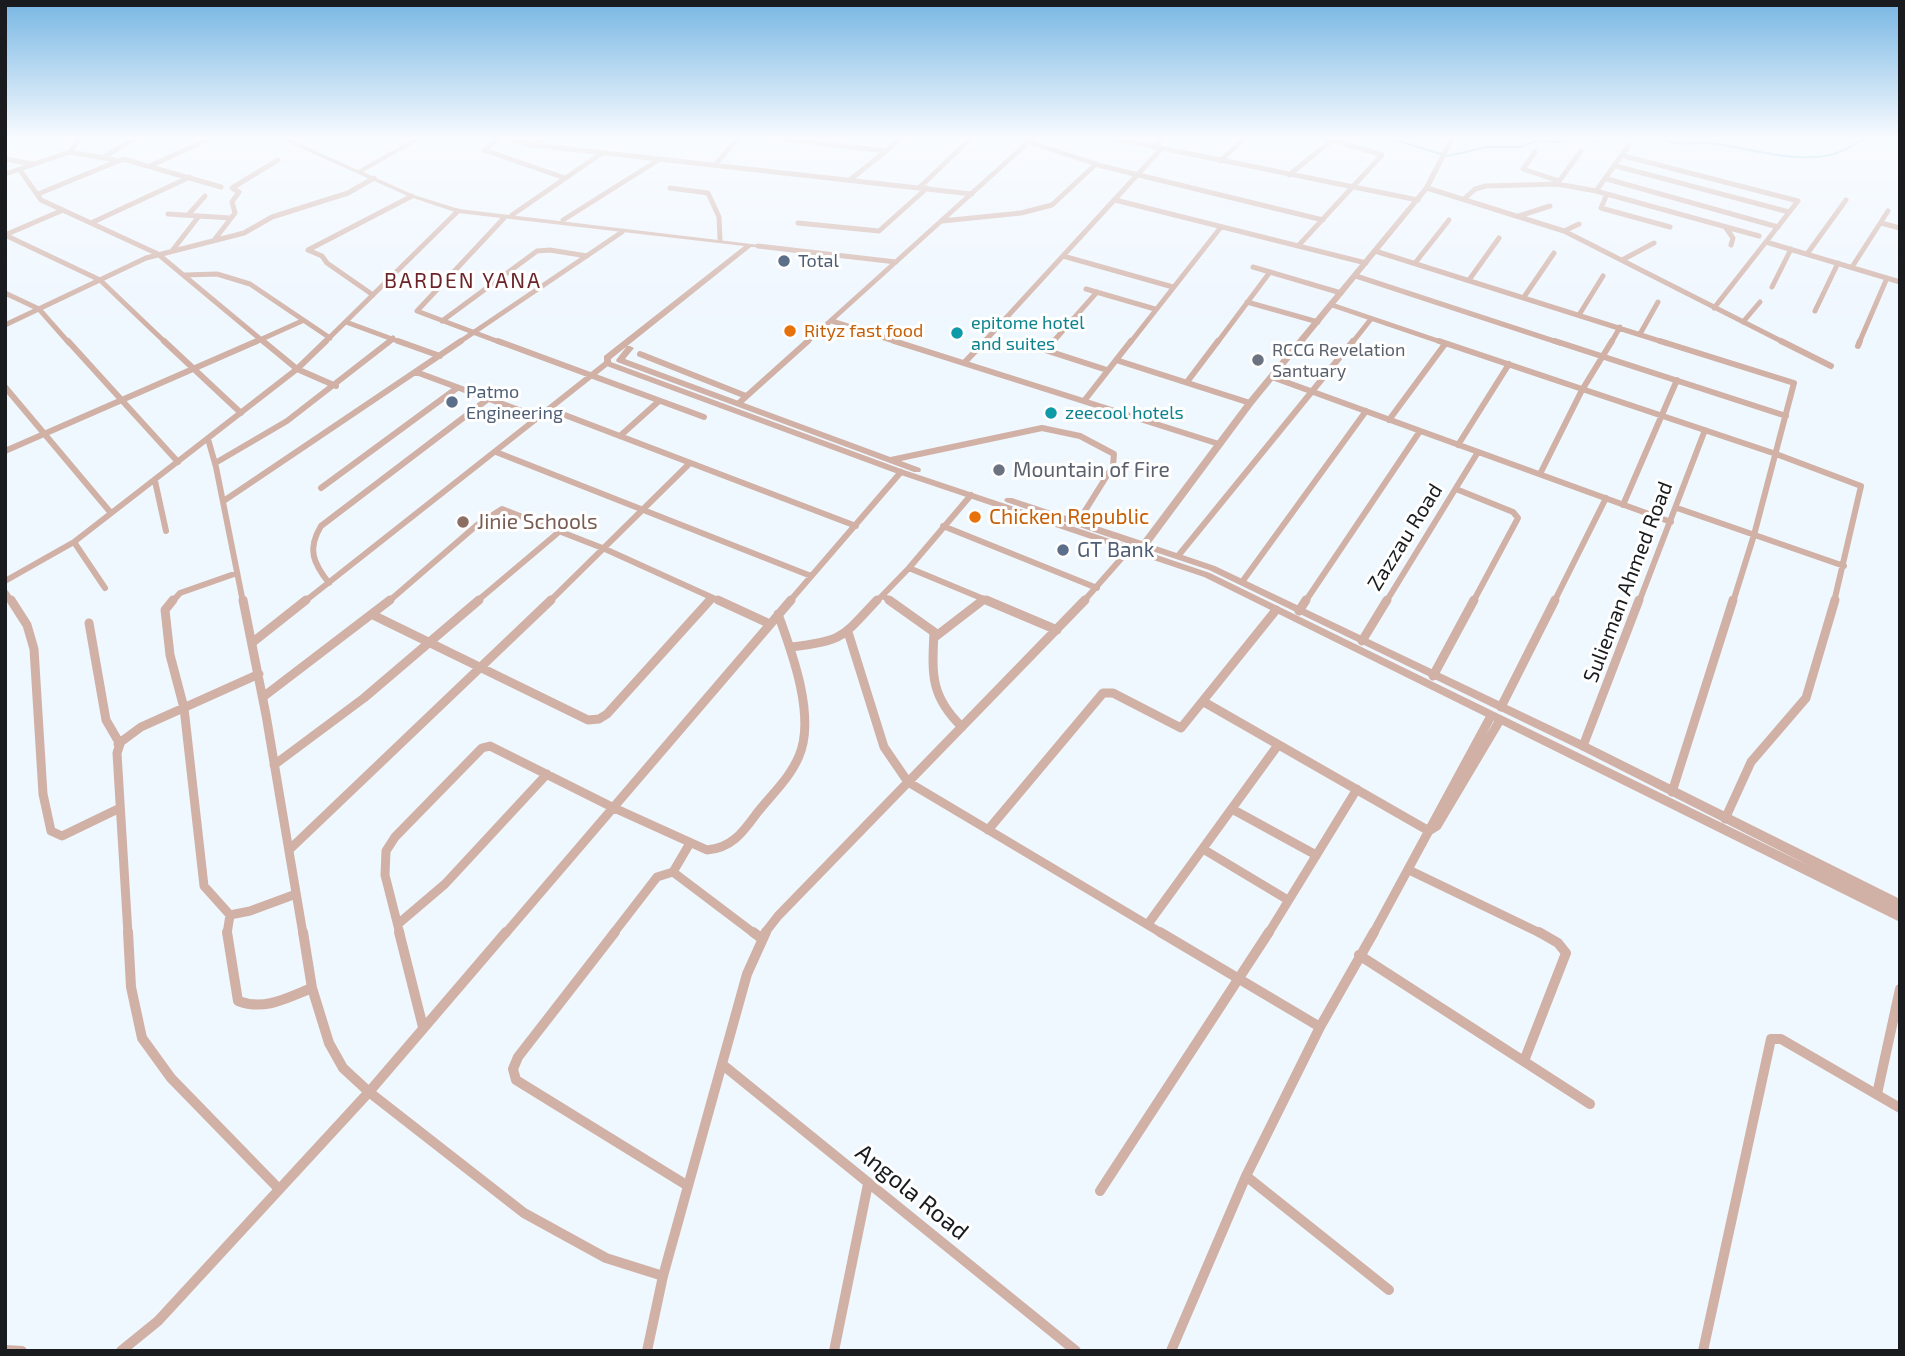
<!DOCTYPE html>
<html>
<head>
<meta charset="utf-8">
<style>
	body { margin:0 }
	#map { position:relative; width:1905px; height:1356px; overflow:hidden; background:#eff7ff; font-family:"Exo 2",sans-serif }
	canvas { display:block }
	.frame { position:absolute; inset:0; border:7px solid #191b1e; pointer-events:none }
</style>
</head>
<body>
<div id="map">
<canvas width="1905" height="1356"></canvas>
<div class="frame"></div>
</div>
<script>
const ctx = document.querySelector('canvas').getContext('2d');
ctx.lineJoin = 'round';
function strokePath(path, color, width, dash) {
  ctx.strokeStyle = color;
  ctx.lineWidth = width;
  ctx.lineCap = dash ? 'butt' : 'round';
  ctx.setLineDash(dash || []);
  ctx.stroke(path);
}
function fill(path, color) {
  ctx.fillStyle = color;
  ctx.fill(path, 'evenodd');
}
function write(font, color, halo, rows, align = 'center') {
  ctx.font = font + ' "Exo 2",sans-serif';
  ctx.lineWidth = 6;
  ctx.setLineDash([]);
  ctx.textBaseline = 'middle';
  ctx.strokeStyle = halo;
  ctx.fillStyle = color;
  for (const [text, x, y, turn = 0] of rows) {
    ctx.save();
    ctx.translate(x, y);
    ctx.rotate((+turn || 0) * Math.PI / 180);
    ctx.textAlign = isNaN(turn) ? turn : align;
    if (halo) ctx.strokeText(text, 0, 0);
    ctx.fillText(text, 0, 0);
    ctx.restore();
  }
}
strokePath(new Path2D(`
	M1389 138 1447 156 1487 147H1521L1535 141 1559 142 1570 138
	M1580 138 1594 141 1613 138
	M1663 138C1674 147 1692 142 1705 143 1745 146 1784 162 1825 156 1840 154 1852 147 1864 138`), '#6fb9db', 2);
strokePath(new Path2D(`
	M508 138 533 145 972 194
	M772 138 887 151
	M1112 138 1418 200
	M1029 142 1102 166 1323 220
	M533 145 545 138
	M1153 147 1162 138
	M484 150 565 178
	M484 150 500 138
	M70 152 115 160
	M1535 152 1523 169 1559 181
	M1624 156 1798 201 1714 308
	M102 158 136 138
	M5 159 33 164
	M1220 161 1245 138
	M715 165 738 138
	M150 166 211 138
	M1616 166 1789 212
	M20 170 41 200 158 254 265 343
	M5 174 70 152 78 141 75 138
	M1289 175 1332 140
	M851 179 902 138
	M1607 179 1778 227
	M1557 184 1581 151
	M920 187 971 138
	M670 188 708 193 719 217 720 239
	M1427 188 1564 231 1785 343
	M1596 191 1759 236
	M38 194 123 159 221 187
	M1607 194 1601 208 1670 227
	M1464 199 1475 189 1486 186 1557 184 1596 191 1629 145
	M1115 200 1366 263
	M168 214 231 218
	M188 215 205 196
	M512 215 602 153
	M1519 216 1550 206
	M563 220 660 159
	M942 221 1021 213 1052 205 1096 164
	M91 223 190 177
	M798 223 879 231 927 188
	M1881 223 1900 228
	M1726 228 1733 238 1731 245
	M1564 231 1579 224
	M5 235 100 280 166 343
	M5 235 63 210
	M215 239 235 213 232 202 239 192 232 188 278 160
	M1766 242 1900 282
	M758 246 896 262
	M1298 246 1382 155 1327 138
	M172 251 199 216
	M1375 251 1666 343
	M1807 254 1846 200
	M1063 256 1173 287
	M1622 260 1654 243
	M1415 263 1449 220
	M1253 267 1341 293
	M1852 267 1888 211
	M185 275 217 274 250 284 330 338
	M1356 276 1560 343
	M1469 280 1499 238
	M1772 287 1791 249
	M1086 289 1155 309
	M5 293 39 309 69 343
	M373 295 327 263 322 256 308 250 412 196
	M1524 297 1554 253
	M1247 302 1318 322
	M1332 305 1444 343
	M1815 311 1838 263
	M1579 315 1603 276
	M442 321 537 251 550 250 587 256
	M832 321 900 343
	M346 322 403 343
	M1743 322 1760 302
	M5 325 146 258 244 233 272 217 348 193 374 178
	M1640 334 1658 302
	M253 343 302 321
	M324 343 458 211
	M388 343 393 338
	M458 343 622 232
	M502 343 417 311 504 218
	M806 343 1033 138
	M983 343 1161 149
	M1052 343 1097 292
	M1130 343 1221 227
	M1217 343 1270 272
	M1352 343 1371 319
	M1611 343 1620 327
	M1859 343 1887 278`), '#d1b1a6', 5);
strokePath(new Path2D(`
	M68 341 178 462
	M164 341 241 413
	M263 341 297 369 336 386
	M398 341 440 356
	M498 341 704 417
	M894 341 1219 444
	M1053 341 1045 350 1107 370
	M1439 341 1776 454 1861 486 1834 602
	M1555 341 1786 416
	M1660 341 1794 383 1754 535 1733 602
	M1781 341 1831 366
	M1858 346 1860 341
	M640 354 746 396
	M1116 360 1250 403
	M965 362 985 341
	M416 372 538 417
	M1272 377 1671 522
	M1187 382 1218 341
	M5 387 111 513
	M1084 401 1131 341
	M740 402 808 341
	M549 409 856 526
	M1389 420 1445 344
	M620 436 659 401
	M208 439 216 467 243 602
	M1458 445 1509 364
	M5 451 257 341
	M496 452 811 576
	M891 460 1042 428 1080 436 1114 454 1113 466 1078 522
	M217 462 287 421 390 341
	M1540 474 1582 390 1612 341
	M155 481 166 531
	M321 488 457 388
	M1456 489 1513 512 1518 518 1473 602
	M225 500 461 341
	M1623 505 1677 380
	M1677 508 1844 566
	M943 526 1097 588
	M74 542 105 588
	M1178 556 1353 341
	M909 568 991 602
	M5 581 74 542 297 369 326 341
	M1242 582 1366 411
	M329 583C313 563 307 549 321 526L488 399
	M5 592 12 602
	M883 596 892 602
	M172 602 180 593 237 573
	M304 602 607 363
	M388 602 477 525 502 509 605 549 722 602
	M476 602 560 531
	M549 602 690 463
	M708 602 712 598
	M789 602 901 472
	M876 602 909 568 971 495
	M981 602 984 600
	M1083 602 1134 544
	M1305 602 1420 431
	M1386 602 1478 452
	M1554 602 1606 498
	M1639 602 1705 430`), '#d1b1a6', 6);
strokePath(new Path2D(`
	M11 600 27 625 34 649 43 794 51 831 62 836 120 808
	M173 600 165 610 170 655 184 708 204 886 230 915
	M243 600 266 715 303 934
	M718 600 770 624
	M889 600 934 632C932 674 930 696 962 727
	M986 600 1057 630
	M1299 611 1306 600
	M373 615 588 720 599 719 607 714 710 600
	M89 623 106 720 120 744 117 753 128 934
	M848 632 884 747 908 782 1163 934
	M935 637 983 600
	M1362 641 1387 600
	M253 642 306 600
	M792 647C844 641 842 637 877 600
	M1433 676 1474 600
	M263 697 390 600
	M1204 702 1429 831
	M1501 707 1555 600
	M118 744 141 727 259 674
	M1583 746 1639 600
	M274 765 364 698 479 600
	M1672 792 1733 600
	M1232 809 1316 855
	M1725 819 1751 762 1806 698 1835 600
	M988 830 1103 693H1113L1181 728 1276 610
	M1429 831 1437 826 1500 720
	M1203 849 1288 900
	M289 850 551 600
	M1409 870 1542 934
	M673 872 690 843
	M230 915 250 911 296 894
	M398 924 445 884 547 774
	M1148 924 1278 745
	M227 934 230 915
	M400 934 385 875 386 851 395 837 482 748 490 746 612 807 707 850C732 848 743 832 757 813 771 795 790 778 799 756 816 717 792 652 778 614
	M505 934 791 600
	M613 934 657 877 673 872 755 934
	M764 934 778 916 1085 600
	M1268 934 1357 789
	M1373 934 1491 716`), '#d1b1a6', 9);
strokePath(new Path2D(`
	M128 932 131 987 142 1038 171 1078 279 1189
	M227 932 238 1001C265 1011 287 998 312 988
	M303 932 312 988 329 1043 343 1068 369 1092 524 1213 606 1258 663 1276
	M399 932 423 1027
	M615 932 518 1057 513 1069 516 1080 688 1186
	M753 932 761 938
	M1160 932 1320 1027
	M1359 955 1590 1104
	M1524 1061 1566 953 1558 943 1539 932
	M723 1065 1076 1351
	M1877 1094 1900 989
	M1246 1176 1389 1290
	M1100 1191 1269 932
	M5 1350 22 1351
	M121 1351 158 1321 369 1092 506 932
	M647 1351 663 1276 747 974 766 932
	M834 1351 868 1184
	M1171 1351 1246 1176 1320 1027 1374 932
	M1703 1351 1771 1039H1781L1900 1108`), '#d1b1a6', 10);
fill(new Path2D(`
	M278 138H287L358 170 415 138H423L363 172 414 195 459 209 760 245V247H751L611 359V362L904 470 1137 548 1138 547 1006 502 1004 500 1006 498H1012L1142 541 1247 401 1424 187 1449 138H1455L1429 189 1253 405 1150 544 1215 566 1587 743 1900 899V922L1204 577 898 474 604 365V356L744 246 458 213 410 197ZM1146 549 1209 570 1579 749 1810 866 1210 573 1145 551Z
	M627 346H630L634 348 625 359 920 468 921 470 920 472H914L617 362 616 360Z`), '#d1b1a6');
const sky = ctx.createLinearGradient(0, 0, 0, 328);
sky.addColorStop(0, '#77b6e3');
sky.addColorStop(0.42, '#f8fbff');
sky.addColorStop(1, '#f8fbff00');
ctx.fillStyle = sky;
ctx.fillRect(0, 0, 1905, 328);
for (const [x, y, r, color] of [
	[784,261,7,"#5c6f8a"],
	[790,331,7,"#e8710a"],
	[957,333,7,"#0f9aa8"],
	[1258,360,7,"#6b7280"],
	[452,402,7,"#5c6f8a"],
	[1051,413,7,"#0f9aa8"],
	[999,470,7,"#6b7280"],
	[975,517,7,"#e8710a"],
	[463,522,7,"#8d6e63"],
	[1063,550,7,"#5c6f8a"]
]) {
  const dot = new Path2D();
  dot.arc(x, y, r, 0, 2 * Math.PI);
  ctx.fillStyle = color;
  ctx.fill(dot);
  strokePath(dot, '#fff', 2.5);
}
write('18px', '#4e5e75', '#fff', [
	["Total",798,261],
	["Patmo",466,392],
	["Engineering",466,413]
], 'left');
write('18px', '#0d838f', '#fff', [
	["epitome hotel",971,323],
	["and suites",971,344],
	["zeecool hotels",1065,413]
], 'left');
write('18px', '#c56008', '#fff', [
	["Rityz fast food",804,331]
], 'left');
write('18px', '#5b616d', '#fff', [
	["RCCG Revelation",1272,350],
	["Santuary",1272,371]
], 'left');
ctx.letterSpacing = '2px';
write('21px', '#6b2529', '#fff', [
	["BARDEN YANA",463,281]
]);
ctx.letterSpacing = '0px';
write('21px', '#5b616d', '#fff', [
	["Mountain of Fire",1013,470]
], 'left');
write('21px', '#c56008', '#fff', [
	["Chicken Republic",989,517]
], 'left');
write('21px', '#785e54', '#fff', [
	["Jinie Schools",477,522]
], 'left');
write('21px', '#191b1e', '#fff', [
	["Zazzau Road",1405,537,-58],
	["Sulieman Ahmed Road",1628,582,-69]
]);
write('21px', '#4e5e75', '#fff', [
	["GT Bank",1077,550]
], 'left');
write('24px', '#191b1e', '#fff', [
	["Angola Road",912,1192,39]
]);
</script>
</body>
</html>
